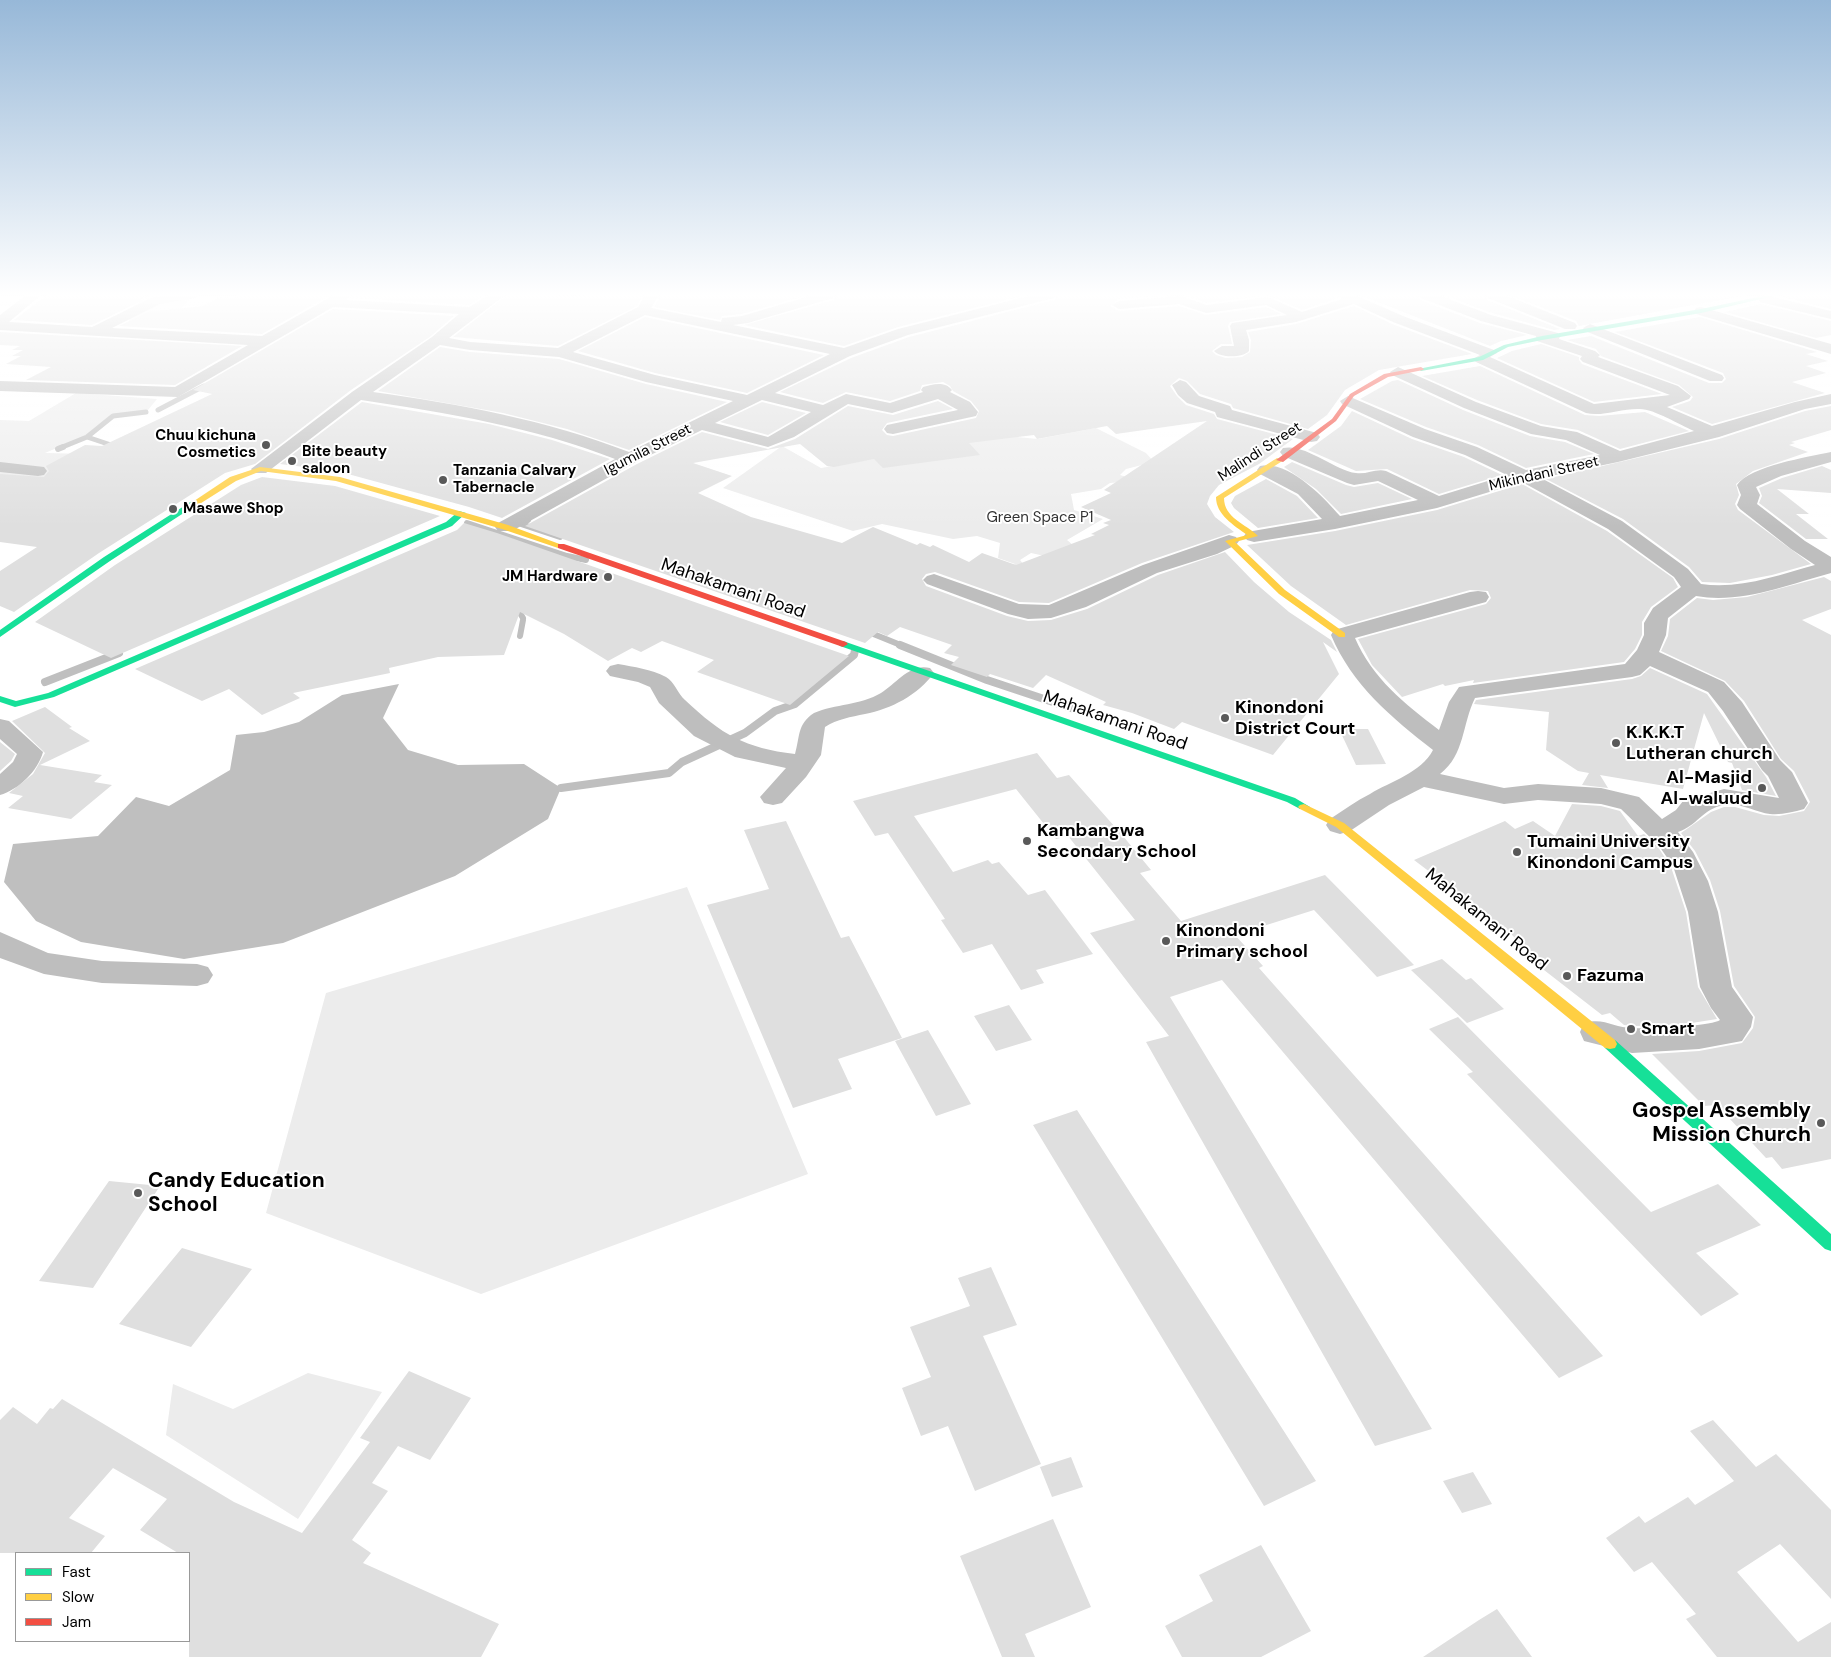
<!DOCTYPE html>
<html>
<head>
<meta charset="utf-8">
<style>
	body { margin:0 }
	#map { position:relative; width:1831px; height:1657px; overflow:hidden; background:#fff; font-family:"DM Sans",sans-serif }
	canvas { display:block }
	.legend { position:absolute; left:15px; top:1552px; width:175px; height:90px; box-sizing:border-box; background:#fff; border:1px solid #999; margin:0; padding:6px 9px; list-style:none; font-size:15px; color:#000 }
	.legend li { display:flex; align-items:center; gap:10px; height:25px }
	.legend b { width:25px; border:1px solid #999 }
</style>
</head>
<body>
<div id="map">
<canvas width="1831" height="1657"></canvas>
<ul class="legend">
<li><b style="height:6px;background:#16e098"></b>Fast</li>
<li><b style="height:6px;background:#ffcf43"></b>Slow</li>
<li><b style="height:6px;background:#f24e42"></b>Jam</li>
</ul>
</div>
<script>
const ctx = document.querySelector('canvas').getContext('2d');
ctx.lineJoin = 'round';
function fill(path, color) {
  ctx.fillStyle = color;
  ctx.fill(path, 'evenodd');
}
function strokePath(path, color, width, dash) {
  ctx.strokeStyle = color;
  ctx.lineWidth = width;
  ctx.lineCap = dash ? 'butt' : 'round';
  ctx.setLineDash(dash || []);
  ctx.stroke(path);
}
function write(font, color, halo, rows, align = 'center') {
  ctx.font = font + ' "DM Sans",sans-serif';
  ctx.lineWidth = 4;
  ctx.setLineDash([]);
  ctx.textBaseline = 'middle';
  ctx.strokeStyle = halo;
  ctx.fillStyle = color;
  for (const [text, x, y, turn = 0] of rows) {
    ctx.save();
    ctx.translate(x, y);
    ctx.rotate((+turn || 0) * Math.PI / 180);
    ctx.textAlign = isNaN(turn) ? turn : align;
    if (halo) ctx.strokeText(text, 0, 0);
    ctx.fillText(text, 0, 0);
    ctx.restore();
  }
}
fill(new Path2D(`
	M149 295H193L181 309 131 323 124 313Z
	M76 393 157 399 148 410 109 417 85 436 45 453 88 454 119 461 0 487V420L29 421Z
	M1096 428 1146 453 1154 462 1126 469 1120 475 1127 477 1121 482 1110 483 1101 489 1071 494 1074 510 1103 519 1067 540 1073 545 1054 558 1031 553 1020 560 1028 570 1000 579 1015 564 998 558 1000 543 977 536 953 539 882 524 853 531 723 488 782 446 821 468 1006 436 1038 439Z
	M687 887 808 1174 481 1294 266 1213 326 993Z
	M308 1373 382 1392 298 1519 166 1435 173 1384 233 1409Z`), '#ececec');
fill(new Path2D(`
	M399 684 383 718 408 750 458 765 524 764 561 788 548 819 455 876 283 943 184 959 81 942 36 921 4 882 13 844 98 836 136 797 169 806 230 770 236 735 264 732 299 722 342 695Z`), '#bfbfbf');
strokePath(new Path2D(`
	M158 410 204 386
	M87 437 117 447
	M60 448 87 437 113 416 146 412`), '#bfbfbf', 5);
strokePath(new Path2D(`
	M58 449 63 447
	M528 520 521 524 560 537
	M467 523 567 556 586 560
	M514 603 523 618
	M863 634 871 633 903 646
	M520 636 523 620`), '#bfbfbf', 6);
strokePath(new Path2D(`
	M900 645 987 680 1080 711
	M45 682 119 653
	M561 788 669 773 682 762 745 733 775 711 795 704 854 655 855 650`), '#bfbfbf', 8);
fill(new Path2D(`
	M47 295H145L139 302 92 325 14 320Z
	M239 295H330L262 334 119 326 148 312 203 306 219 297 234 298Z
	M353 295H485L469 305 350 298Z
	M507 295 574 296 643 295 637 306 558 346 453 337Z
	M661 295H807L742 314 722 316 720 320 654 307Z
	M837 295H1026L898 327 844 346 744 325 834 300Z
	M1058 295H1170L1118 299 1110 306 1119 311 1179 306 1206 315 1266 307 1281 314 1230 322 1228 326 1232 344H1221L1212 351 1216 355 1226 358 1242 357 1250 352 1251 340 1248 332 1296 324 1354 306 1392 324 1472 354 1379 370 1345 390 1327 415 1308 429 1233 408 1231 404 1200 394 1187 381 1179 378 1170 386 1177 396 1186 405 1214 414 1217 419 1293 439 1259 464 1219 485 1210 496 1207 504 1215 517 1234 532 1142 563 1049 603 1019 602 935 572 926 574 922 579 926 586 1007 616 1028 621 1051 620 1087 609 1158 575 1225 552 1254 582 1289 612 1331 640 1337 652 1323 642 1339 674 1273 755 1182 722 1174 729 1132 713 1103 705 1106 702 1046 675 1033 688 990 674 987 677 951 665 959 657 944 653 952 645 900 627 887 636 878 632 865 643 525 526 637 464 702 432 768 449 795 439 848 406 893 415 938 401 953 409 887 423 882 430 887 435 893 436 976 418 979 411 971 401 953 391 950 386 943 382 922 385 920 391 890 401 846 392 823 403 780 392 851 358 909 337 1054 300ZM1207 421 1104 490 1111 493 1081 507 1111 520 1103 523 1109 525 1091 534 1095 535 1016 565 982 553 969 562 933 545 930 547 920 543 917 545 873 527 842 543 751 517 698 493 732 476 693 463 800 444 827 466 834 467 874 459 883 468 980 455 969 443 1034 435 1037 439 1107 426 1116 434Z
	M1183 295H1335L1338 298 1302 310 1268 295 1207 303Z
	M1360 295H1417L1420 300 1480 323 1527 335 1501 341 1490 346Z
	M1443 295H1484L1487 300 1560 329 1554 330 1492 313Z
	M1510 295H1747L1579 326 1576 321Z
	M1784 295H1831V309L1783 297Z
	M1761 304 1831 321V335L1816 338 1725 312Z
	M333 309 454 316 431 336 351 390 255 464 225 473 99 553 14 612 0 606V571L37 547 0 542V474L44 477 49 471 46 466 85 445 102 446 212 394 193 390Z
	M645 317 824 355 747 393 655 373 578 351Z
	M1700 317 1817 352 1806 354 1828 361 1806 366 1826 373 1792 382 1825 393 1712 424 1672 407 1690 401 1693 397 1679 385 1601 356 1596 349 1567 340 1591 336 1709 383H1722L1726 379 1723 373 1615 332Z
	M0 332 242 346 175 385 26 380 51 367 6 364 21 356H12L23 350H12L20 346 0 345Z
	M1541 344 1579 357V360L1582 364 1662 394 1594 402 1497 358 1512 351Z
	M440 347 470 352 559 359 646 384 727 402 629 450 567 429 503 413 378 391Z
	M1480 366 1585 415 1599 416 1645 412 1689 431 1620 449 1578 430 1541 424 1477 400 1422 376Z
	M1398 380 1463 410 1530 436 1565 442 1594 454 1526 468 1478 445 1426 427 1360 399 1392 381Z
	M362 402 489 424 552 440 610 459 502 518 469 507 337 471 280 464Z
	M762 402 806 413 768 435 720 422Z
	M1831 406V430L1791 442 1795 443 1789 445 1808 452 1753 471 1736 484 1739 495 1735 504 1738 510 1811 564 1772 575 1730 583 1702 582 1689 567 1623 519 1546 479 1719 439 1805 411Z
	M1352 411 1412 439 1464 457 1502 475 1439 494 1387 469 1356 471 1308 450 1341 426Z
	M1292 462 1346 485 1354 487 1378 483 1412 499 1341 514 1316 489 1284 467Z
	M1822 466 1831 470V493L1777 489 1809 514H1796L1828 539H1806L1759 503 1762 496 1759 488 1782 478Z
	M262 477 335 486 440 516 111 658 35 622 115 565 241 485Z
	M1266 479 1297 496 1318 518 1258 528 1234 508 1231 503 1235 496Z
	M1522 484 1607 531 1673 578 1678 587 1651 607 1642 622V635L1635 649 1624 662 1473 683 1474 680 1445 686 1443 684 1402 697 1372 665 1358 639 1486 604 1491 598 1488 591 1470 590 1346 625 1291 586 1247 545 1335 531 1437 510Z
	M464 523 497 533 849 656 790 705 697 672 714 660 662 641 641 652 632 648 608 661 564 634 520 612 504 655 438 657 389 668 390 673 293 693 300 698 262 715 229 689 202 701 135 669 457 530Z
	M1824 577 1831 581V609L1802 620 1831 635V1159L1782 1169 1772 1157 1766 1158 1717 1105 1704 1106 1652 1054 1699 1051 1742 1043 1753 1028 1755 1017 1734 986 1720 911 1710 880 1695 851 1681 833 1711 812 1724 807H1735L1764 815 1779 816 1804 811 1810 802 1794 771 1781 759 1744 701 1725 681 1661 651 1668 636 1670 619 1697 598 1713 600 1747 597Z
	M1650 668 1707 694 1766 777 1776 796 1742 790 1732 763 1728 762 1704 713 1683 789 1600 775 1608 788 1582 785 1589 773 1578 771 1546 750 1549 712 1474 704 1476 700 1632 679 1641 676Z
	M45 707 72 727 69 728 90 741 40 765 102 775 94 782 112 785 71 819 8 808 23 796 9 793 33 774 45 753 12 721Z
	M1339 729H1368L1386 764 1356 765Z
	M0 742 15 754 11 761 0 771Z
	M1037 753 1057 778 1069 775 1123 836 1151 870 1140 873 1181 921 1325 875 1414 965 1377 977 1314 910 1235 935 1263 966 1259 968 1603 1356 1559 1378 1222 980 1170 997 1432 1429 1375 1446 1146 1042 1169 1036 1090 933 1135 920 1068 836 1056 839 1016 789 914 816 953 872 988 860 992 864 999 862 1028 895 1045 890 1093 954 1036 970 1044 983 1021 990 992 944 963 953 941 920 945 919 888 833 875 836 853 801Z
	M1572 804 1601 806 1620 811 1638 836 1644 834 1658 847 1671 867 1686 912 1698 987 1717 1019 1679 1025 1633 1026 1624 1025 1610 1013 1602 1015 1544 970 1503 925 1497 927 1476 907 1414 860 1505 821 1515 829 1533 821 1555 836Z
	M786 821 841 938 849 936 902 1038 838 1059 852 1089 793 1108 707 905 769 889 744 830Z
	M1442 959 1466 980 1471 978 1504 1009 1467 1023 1411 970Z
	M1009 1005 1032 1040 996 1051 974 1016Z
	M1458 1017 1651 1212 1718 1184 1761 1225 1696 1253 1739 1294 1701 1316 1467 1074 1473 1072 1429 1029Z
	M928 1030 971 1104 936 1116 895 1041Z
	M1077 1110 1316 1481 1264 1506 1033 1125Z
	M109 1181 160 1186 93 1288 39 1281Z
	M182 1248 252 1269 191 1347 119 1324Z
	M991 1267 1017 1325 983 1336 1041 1464 975 1491 948 1426 921 1436 902 1388 931 1377 910 1327 970 1306 958 1278Z
	M409 1371 471 1398 430 1460 398 1446 372 1483 388 1491 352 1540 371 1553 363 1563 499 1624 481 1657H189V1553H178L140 1530 167 1499 113 1468 69 1518 105 1536 91 1553H0V1420L13 1407 37 1424 50 1408 53 1409 62 1399 234 1502 302 1533 370 1442 360 1438Z
	M1713 1420 1756 1467 1776 1454 1831 1510V1599L1780 1544 1737 1572 1798 1642 1831 1622V1657H1717L1686 1619 1696 1614 1652 1562 1634 1572 1606 1538 1639 1516 1645 1523 1688 1497 1695 1505 1734 1481 1690 1431Z
	M1071 1457 1083 1487 1052 1497 1040 1467Z
	M1473 1472 1492 1504 1462 1513 1443 1481Z
	M1053 1519 1091 1607 1025 1634 1035 1657H1002L960 1556Z
	M1261 1545 1311 1631 1261 1657H1182L1165 1626 1213 1601 1199 1575Z
	M1497 1609 1532 1657H1423L1479 1620Z`), '#dfdfdf');
fill(new Path2D(`
	M26 295H41L9 322 92 327 151 298 167 295H198L196 298 160 304 112 328 262 336 334 295H351L346 300 469 307 489 295H505L449 338 470 342 558 348 638 307 645 295H659L651 308 721 322 722 318 742 316 813 295H835L833 298 748 323 733 325 844 348 898 329 1033 295H1056L1054 298 908 335 850 356 775 393 823 405 846 394 890 403 923 392 921 390 923 387C933 384 945 381 952 390L950 392 970 402 978 412 976 416 893 434 887 433 884 429 887 425 958 410 938 399 892 413 848 404 794 437 768 447 702 430 636 462 512 531H498L495 527 498 523 615 459C533 427 448 413 361 400L266 473H254L251 469 352 392 432 337 459 314 333 307 178 397 0 391V381L175 387 248 345 0 330V315ZM645 315 830 354 747 395 655 375 573 352ZM440 345 470 350 559 357 646 382 733 401 629 452C546 420 460 404 373 392ZM762 400 811 412 768 437 715 423Z
	M1337 295H1355L1403 316 1494 350 1497 353 1490 357 1594 404 1670 395 1583 362 1580 359 1582 356 1537 341 1536 336 1481 321 1421 298 1419 295H1438L1491 315 1558 333 1560 336 1559 339 1595 351 1600 355 1598 357 1678 386 1691 396 1689 399 1667 407 1712 426 1795 402 1831 394V404L1805 409 1719 437 1618 462 1541 478 1622 521 1688 569 1701 584C1739 590 1778 575 1815 565L1791 549 1740 509 1737 505 1741 495 1737 485C1750 466 1808 457 1831 452V462L1781 476 1756 487 1760 495 1757 504 1805 541 1831 557V573C1787 585 1741 604 1696 596L1668 618 1666 635 1659 652 1724 682 1742 702 1780 760 1792 772 1808 803 1804 809C1793 812 1782 815 1770 814 1755 812 1739 802 1724 805 1702 809 1697 826 1678 832L1693 852 1708 881 1718 912 1732 987 1753 1017 1751 1027 1742 1041 1699 1049 1632 1053 1584 1041 1580 1032 1584 1023C1604 1017 1614 1028 1633 1028 1646 1029 1713 1026 1720 1020L1711 1008 1700 987 1688 912 1673 866 1659 846 1621 809 1601 804 1538 800 1504 804 1424 787 1389 805 1350 831 1340 834 1330 831 1326 825 1330 819C1344 810 1356 801 1370 794 1391 781 1421 773 1433 750 1391 717 1352 685 1331 635L1334 630 1470 592 1478 591 1486 592 1489 597 1486 602 1355 638C1372 678 1405 704 1439 730L1449 702 1459 687 1625 664 1637 650 1644 635V623L1653 608 1681 587 1674 577 1608 529 1522 482 1437 508 1335 529 1254 542 1247 540 1244 536 1247 532 1322 519 1298 494 1260 474 1257 470 1260 466C1287 459 1324 497 1340 516L1418 500 1378 481 1354 485 1347 483 1283 456 1280 452 1283 448C1305 443 1334 470 1356 473 1366 475 1376 468 1386 471L1439 496 1507 475 1465 455 1413 437 1342 404 1340 401 1348 396 1425 429 1477 447 1526 470 1600 455 1566 440 1531 434 1464 408 1392 375 1390 372 1398 367 1476 402 1541 426 1577 432 1620 451 1694 431C1680 425 1654 409 1640 409 1623 408 1602 417 1586 413L1476 362 1473 359 1480 355 1393 322 1354 304 1296 322 1246 330 1249 340V351C1243 358 1220 358 1214 351L1222 346H1234L1230 326 1232 323 1287 315 1266 305 1206 313 1179 304 1119 309 1112 305 1119 301 1180 296 1207 305 1268 297 1302 312 1342 299ZM1650 666 1708 692 1723 711 1762 770 1768 776 1779 798 1724 789 1683 801 1676 810 1662 819 1639 797 1601 788 1538 784 1504 788 1440 774C1465 755 1462 724 1475 698L1632 677 1640 675Z
	M1486 295H1505L1575 323 1577 326 1575 329H1565L1488 298Z
	M1765 295 1831 311V319L1760 302 1758 299Z
	M1701 307 1831 344V354L1696 314 1694 311 1696 308Z
	M1590 324 1722 375 1724 378 1722 381H1710L1585 331 1583 328Z
	M1180 380 1186 382 1199 396 1230 406 1232 410 1317 433 1320 437 1317 441 1311 442 1217 417 1215 412 1187 403 1178 395 1172 385Z
	M0 462 44 467 47 471 44 475 38 476 0 472Z
	M1229 535 1236 537 1239 541 1236 545 1217 554 1157 573 1086 607 1051 618 1028 619 1008 614 927 584 923 580 927 576 934 574 1019 604 1049 605 1143 565Z
	M618 664C634 667 651 669 666 677 674 681 678 694 685 700 722 735 745 748 795 754 800 737 797 724 814 713 835 704 861 705 881 693 897 683 910 663 930 668L934 673C918 695 891 709 865 714 851 717 837 719 825 727L821 755 806 777 782 803 773 805 764 803 760 797 786 768 735 757 694 736 659 703 650 687 638 682 610 676 606 671 610 666Z
	M0 719 9 721 43 752C38 771 18 790 0 795V774L13 762 17 754 0 739Z
	M0 932 48 953 102 961 197 964 208 967 213 975 208 983 197 986 102 983 44 974 0 958Z`), '#bebebe');
fill(new Path2D(`
	M1768 295H1778L1701 313 1542 340 1508 347 1483 360 1421 371 1418 369 1479 357 1504 345 1542 336 1701 309Z
	M192 501 199 503 110 561 0 637V630L104 557Z
	M459 511 466 513 452 526 54 697 15 707 0 702V696L16 701 48 693 446 522Z
	M843 641 1295 798 1310 807 1308 809H1300L1287 802 840 646 838 644Z
	M1610 1039 1615 1040 1831 1234V1251L1825 1249 1605 1048 1603 1044 1605 1040Z`), '#16e098');
fill(new Path2D(`
	M1277 458 1284 460 1224 498C1224 518 1246 524 1258 536L1235 542 1285 590 1345 633V637H1339L1279 594 1225 541 1247 535C1234 525 1216 515 1216 497Z
	M260 467 340 477 508 525 565 546 558 548 502 529 336 481 261 471 236 481 198 505 191 503 230 477Z
	M1304 804 1344 823 1615 1040 1617 1044 1615 1048 1610 1049 1605 1048 1336 827 1300 809 1298 807 1300 805Z`), '#ffcf43');
fill(new Path2D(`
	M1421 367 1424 369 1423 370 1388 377 1354 396 1336 421 1283 462 1276 460 1332 419 1350 394 1384 374Z
	M558 544H564L846 642 848 644 843 647 840 646 558 548Z`), '#f24e42');
const sky = ctx.createLinearGradient(0, 0, 0, 527);
sky.addColorStop(0, '#97b8d8');
sky.addColorStop(0.56, '#fff');
sky.addColorStop(1, '#ffffff00');
ctx.fillStyle = sky;
ctx.fillRect(0, 0, 1831, 527);
for (const [x, y, r, color] of [
	[266,445,5,"#595959"],
	[292,461,5,"#595959"],
	[443,480,5,"#595959"],
	[173,509,5,"#595959"],
	[608,577,5,"#595959"],
	[1225,718,5,"#595959"],
	[1616,743,5,"#595959"],
	[1762,788,5,"#595959"],
	[1027,841,5,"#595959"],
	[1517,852,5,"#595959"],
	[1166,941,5,"#595959"],
	[1567,976,5,"#595959"],
	[1631,1029,5,"#595959"],
	[1821,1123,5,"#595959"],
	[138,1193,5,"#595959"]
]) {
  const dot = new Path2D();
  dot.arc(x, y, r, 0, 2 * Math.PI);
  ctx.fillStyle = color;
  ctx.fill(dot);
  strokePath(dot, '#fff', 2);
}
write('bold 15px', '#000', '#fff', [
	["Chuu kichuna",256,436,"right"],
	["Cosmetics",256,453,"right"],
	["Bite beauty",302,452],
	["saloon",302,469],
	["Tanzania Calvary",453,471],
	["Tabernacle",453,488],
	["Masawe Shop",183,509],
	["JM Hardware",598,577,"right"]
], 'left');
write('15px', '#000', '#fff', [
	["Igumila Street",648,450,-27],
	["Malindi Street",1260,452,-33],
	["Mikindani Street",1544,474,-13]
]);
write('15px', '#333', '#fff', [
	["Green Space P1",1040,518]
]);
write('18px', '#000', '#fff', [
	["Mahakamani Road",733,589,19],
	["Mahakamani Road",1115,721,19],
	["Mahakamani Road",1486,920,39]
]);
write('bold 18px', '#000', '#fff', [
	["Kinondoni",1235,708],
	["District Court",1235,729],
	["K.K.K.T",1626,733],
	["Lutheran church",1626,754],
	["Al-Masjid",1752,778,"right"],
	["Al-waluud",1752,799,"right"],
	["Kambangwa",1037,831],
	["Secondary School",1037,852],
	["Tumaini University",1527,842],
	["Kinondoni Campus",1527,863],
	["Kinondoni",1176,931],
	["Primary school",1176,952],
	["Fazuma",1577,976],
	["Smart",1641,1029]
], 'left');
write('bold 21px', '#000', '#fff', [
	["Gospel Assembly",1811,1111],
	["Mission Church",1811,1135],
	["Candy Education",148,1181,"left"],
	["School",148,1205,"left"]
], 'right');
</script>
</body>
</html>
